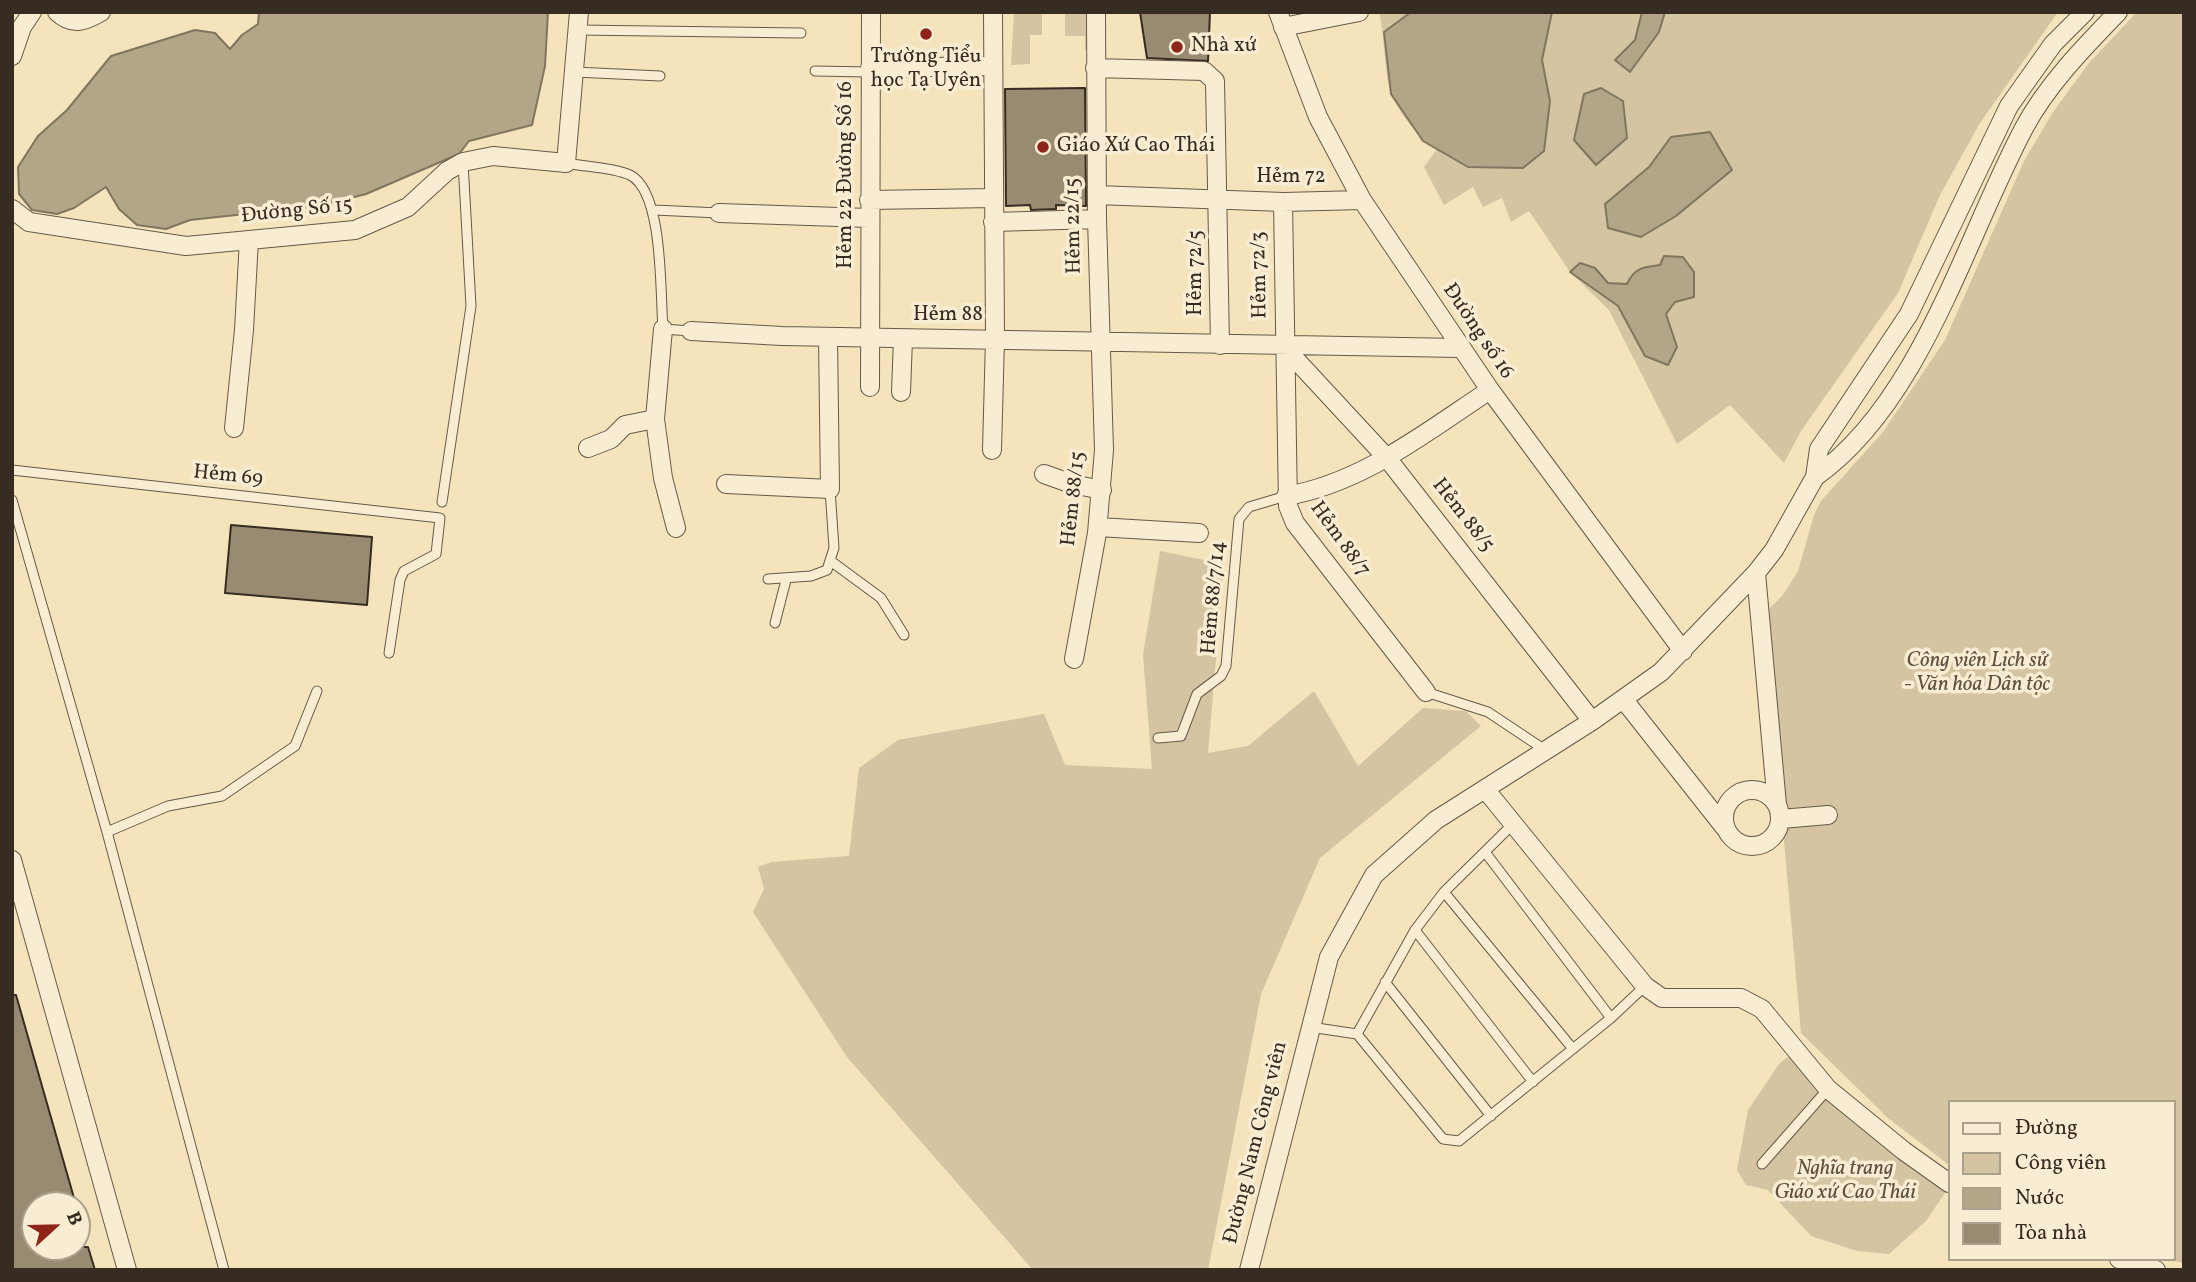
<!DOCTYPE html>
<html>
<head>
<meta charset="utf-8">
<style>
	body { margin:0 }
	#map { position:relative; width:2196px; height:1282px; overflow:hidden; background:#f4e3bb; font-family:Vollkorn,serif }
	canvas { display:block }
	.frame { position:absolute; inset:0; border:14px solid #362c22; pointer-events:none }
	.legend { position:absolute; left:1948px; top:1100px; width:228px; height:161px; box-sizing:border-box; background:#f8edd3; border:2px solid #aaa08c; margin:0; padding:9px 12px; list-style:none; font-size:21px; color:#362c22 }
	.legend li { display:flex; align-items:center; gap:14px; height:35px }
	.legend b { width:35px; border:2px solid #aaa08c }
	.north { position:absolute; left:21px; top:1191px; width:70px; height:70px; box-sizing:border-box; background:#f8edd3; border:2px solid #aaa08c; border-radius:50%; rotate:68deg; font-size:19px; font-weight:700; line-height:28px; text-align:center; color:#362c22 }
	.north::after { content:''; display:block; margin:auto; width:24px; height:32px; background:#8f2418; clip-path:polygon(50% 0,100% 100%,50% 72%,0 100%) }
</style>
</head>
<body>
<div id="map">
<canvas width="2196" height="1282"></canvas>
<div class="frame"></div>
<ul class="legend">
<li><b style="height:9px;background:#f8edd3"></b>Đường</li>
<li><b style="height:19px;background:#d4c4a1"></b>Công viên</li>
<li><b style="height:19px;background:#b3a587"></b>Nước</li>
<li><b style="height:19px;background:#998b72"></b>Tòa nhà</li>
</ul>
<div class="north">B</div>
</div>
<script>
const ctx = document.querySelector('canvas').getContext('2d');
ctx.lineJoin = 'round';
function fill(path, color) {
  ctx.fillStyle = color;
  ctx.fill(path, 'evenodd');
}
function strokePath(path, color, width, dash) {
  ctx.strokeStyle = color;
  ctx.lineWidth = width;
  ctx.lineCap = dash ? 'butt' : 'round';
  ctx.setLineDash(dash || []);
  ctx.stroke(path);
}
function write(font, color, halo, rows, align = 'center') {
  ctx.font = font + ' Vollkorn,serif';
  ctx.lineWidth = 7;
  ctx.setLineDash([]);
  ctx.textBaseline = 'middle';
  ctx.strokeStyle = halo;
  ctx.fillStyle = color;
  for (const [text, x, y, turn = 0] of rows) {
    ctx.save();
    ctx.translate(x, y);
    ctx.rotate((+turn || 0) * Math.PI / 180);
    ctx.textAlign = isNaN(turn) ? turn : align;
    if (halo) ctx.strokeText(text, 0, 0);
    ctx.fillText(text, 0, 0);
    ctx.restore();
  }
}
fill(new Path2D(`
	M1014 12H1042V35H1030V64L1011 65Z
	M1065 12H1096L1095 50H1085V36H1065Z
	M1379 12H2058L1980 123 1940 195 1898 293 1801 431 1784 463 1730 405 1677 444 1609 310 1570 272 1529 211 1511 222 1502 198 1483 207 1473 187 1444 205 1424 167 1437 149C1420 139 1400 115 1392 95 1384 77 1385 36 1379 12Z
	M2137 12H2184V1263L2164 1259H2173V1102H1949V1165L1888 1118 1801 1033 1764 614 1783 595 1798 571 1814 515 1821 501 1883 432 1945 340 2024 161 2053 112 2089 63Z
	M1160 551 1224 564 1208 753 1248 746 1314 691 1358 766 1423 708 1466 711 1481 726 1320 858 1261 994 1208 1270H1033L847 1057 753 912 764 889 758 867 771 862 849 856 859 768 898 740 1044 714 1065 765 1152 769 1143 655Z
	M1794 1052 1947 1190 1926 1221 1889 1254 1857 1251 1811 1236 1768 1190 1746 1185 1737 1170 1748 1110 1779 1064Z`), '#d4c4a1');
const water = new Path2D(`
	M259 12H548L545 66 532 125 469 141 459 154 366 194 319 206 190 220 166 229 137 225 119 209 106 187 74 208 57 214 32 210 19 194 18 167 38 136 67 110 111 56 195 30 215 33 230 49 242 35 258 24Z
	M1411 12H1552L1542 60 1550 101 1544 151 1523 168 1468 167 1423 141 1391 94 1384 32Z
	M1642 12H1665L1659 32 1630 72 1615 60 1635 40Z
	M1601 88 1623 101 1627 138 1596 165 1574 140 1584 94Z
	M1710 132 1732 170 1676 216 1641 237 1608 228 1605 204 1649 167 1671 137Z
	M1664 256 1683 257 1694 272V297L1675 302 1666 314 1677 347 1668 365 1645 356 1618 306 1570 272 1580 263 1595 268 1608 283 1627 284C1634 268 1643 267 1660 265Z`);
fill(water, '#b3a587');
strokePath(water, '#81755f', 2);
const building = new Path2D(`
	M1140 12H1210L1208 61 1147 58Z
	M1085 88 1086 206 1056 205V209L1031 210 1030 205 1006 206 1005 89Z
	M231 525 372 537 367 605 225 593Z
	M12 995H16L76 1205H35V1247H88L95 1270H12Z`);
fill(building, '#998b72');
strokePath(building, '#362c22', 2);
const service = new Path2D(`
	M578 30 801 33
	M815 71 870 72
	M575 72 660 76
	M566 163C585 167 612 167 630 175 664 192 660 294 663 329L691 331
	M654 210 719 213
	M12 470 440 518 436 554 404 571 400 580 389 653
	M12 500 107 832 224 1270
	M442 502 471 306 463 162
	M832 562 881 598 904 635
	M768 579 811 576 827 570 834 548 830 489
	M775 623 786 580
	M1426 692 1488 712 1545 750
	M1158 738 1181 736 1197 694 1221 676 1226 666 1239 519 1249 507 1286 496
	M107 832 168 806 222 796 295 746 317 691
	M1485 852 1611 1018
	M1444 892 1573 1049
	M1415 930 1533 1082
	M1385 982 1491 1116
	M1310 1027 1357 1034 1443 1139 1459 1141 1611 1018 1645 986
	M1357 1034 1415 930 1444 892 1513 824
	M1762 1164 1828 1089`);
const minor = new Path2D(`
	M57 12C72 26 84 22 101 12
	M1278 12 1318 117 1362 200 1490 390 1683 651
	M2085 12 2053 44 2009 106 1909 314 1819 449 1815 477C1921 402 1965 239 2024 128 2047 85 2084 47 2118 12
	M1283 27 1359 12
	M12 56 22 27 32 12
	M870 68 993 66
	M1095 68 1204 71 1215 81 1220 345
	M1097 195 1283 202 1362 200
	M869 200 993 198
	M1283 202 1288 506 1295 523 1426 692
	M12 209 29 222 186 246 355 230 408 207 447 171 463 162 493 156 566 163 579 12
	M719 213 869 218
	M993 222 1097 219
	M663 329 655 419 663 478 676 528
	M691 331 782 336 1460 348
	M1285 348 1387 458 1592 721
	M870 387 871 12
	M901 392 903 339
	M234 428 244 330 249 240
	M588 448 611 439 625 425 655 419
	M992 450 995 339 993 12
	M1044 474 1072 484 1102 490
	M726 484 830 489 828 337
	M1286 496C1363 483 1426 432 1490 390
	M1098 527 1199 533
	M1756 573 1777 805
	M1074 659 1097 533 1104 450 1097 219 1096 12
	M1624 700 1725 828
	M1485 789 1645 986 1662 998H1741L1762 1009 1828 1089 1904 1151 1949 1183
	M1724 818a28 28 0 1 1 56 0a28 28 0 1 1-56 0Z
	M1781 819 1828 815
	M12 860 127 1270
	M2119 1259 2156 1270
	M1249 1270 1329 957 1374 875 1436 820 1592 721 1661 672 1756 573 1774 550 1815 477`);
strokePath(service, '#665a48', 11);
strokePath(minor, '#665a48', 20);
strokePath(service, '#f8edd3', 9);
strokePath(minor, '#f8edd3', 18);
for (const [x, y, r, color] of [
	[926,34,7,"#8f2418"],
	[1177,47,7,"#8f2418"],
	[1043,147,7,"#8f2418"]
]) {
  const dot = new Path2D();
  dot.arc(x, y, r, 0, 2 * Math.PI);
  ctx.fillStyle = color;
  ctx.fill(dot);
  strokePath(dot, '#f8edd3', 2.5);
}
write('21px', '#362c22', '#f8edd3', [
	["Nhà xứ",1191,47],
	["Trường Tiểu",926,58,"center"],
	["học Tạ Uyên",926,82,"center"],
	["Giáo Xứ Cao Thái",1057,147]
], 'left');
write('21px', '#362c22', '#f8edd3', [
	["Hẻm 22 Đường Số 16",847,175,-90],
	["Hẻm 72",1291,178],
	["Đường Số 15",297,212,-6],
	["Hẻm 22/15",1075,226,-91],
	["Hẻm 72/5",1197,273,-90],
	["Hẻm 72/3",1261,275,-91],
	["Hẻm 88",948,316],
	["Đường số 16",1477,332,56],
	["Hẻm 69",228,477,6],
	["Hẻm 88/15",1075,499,-84],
	["Hẻm 88/5",1462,516,52],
	["Hẻm 88/7",1339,540,54],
	["Hẻm 88/7/14",1215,598,-85],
	["Đường Nam Công viên",1257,1143,-76]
]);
write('italic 21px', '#5e5242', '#f8edd3', [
	["Công viên Lịch sử",1977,662],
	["- Văn hóa Dân tộc",1977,686],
	["Nghĩa trang",1845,1170],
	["Giáo xứ Cao Thái",1845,1194]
]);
</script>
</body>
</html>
